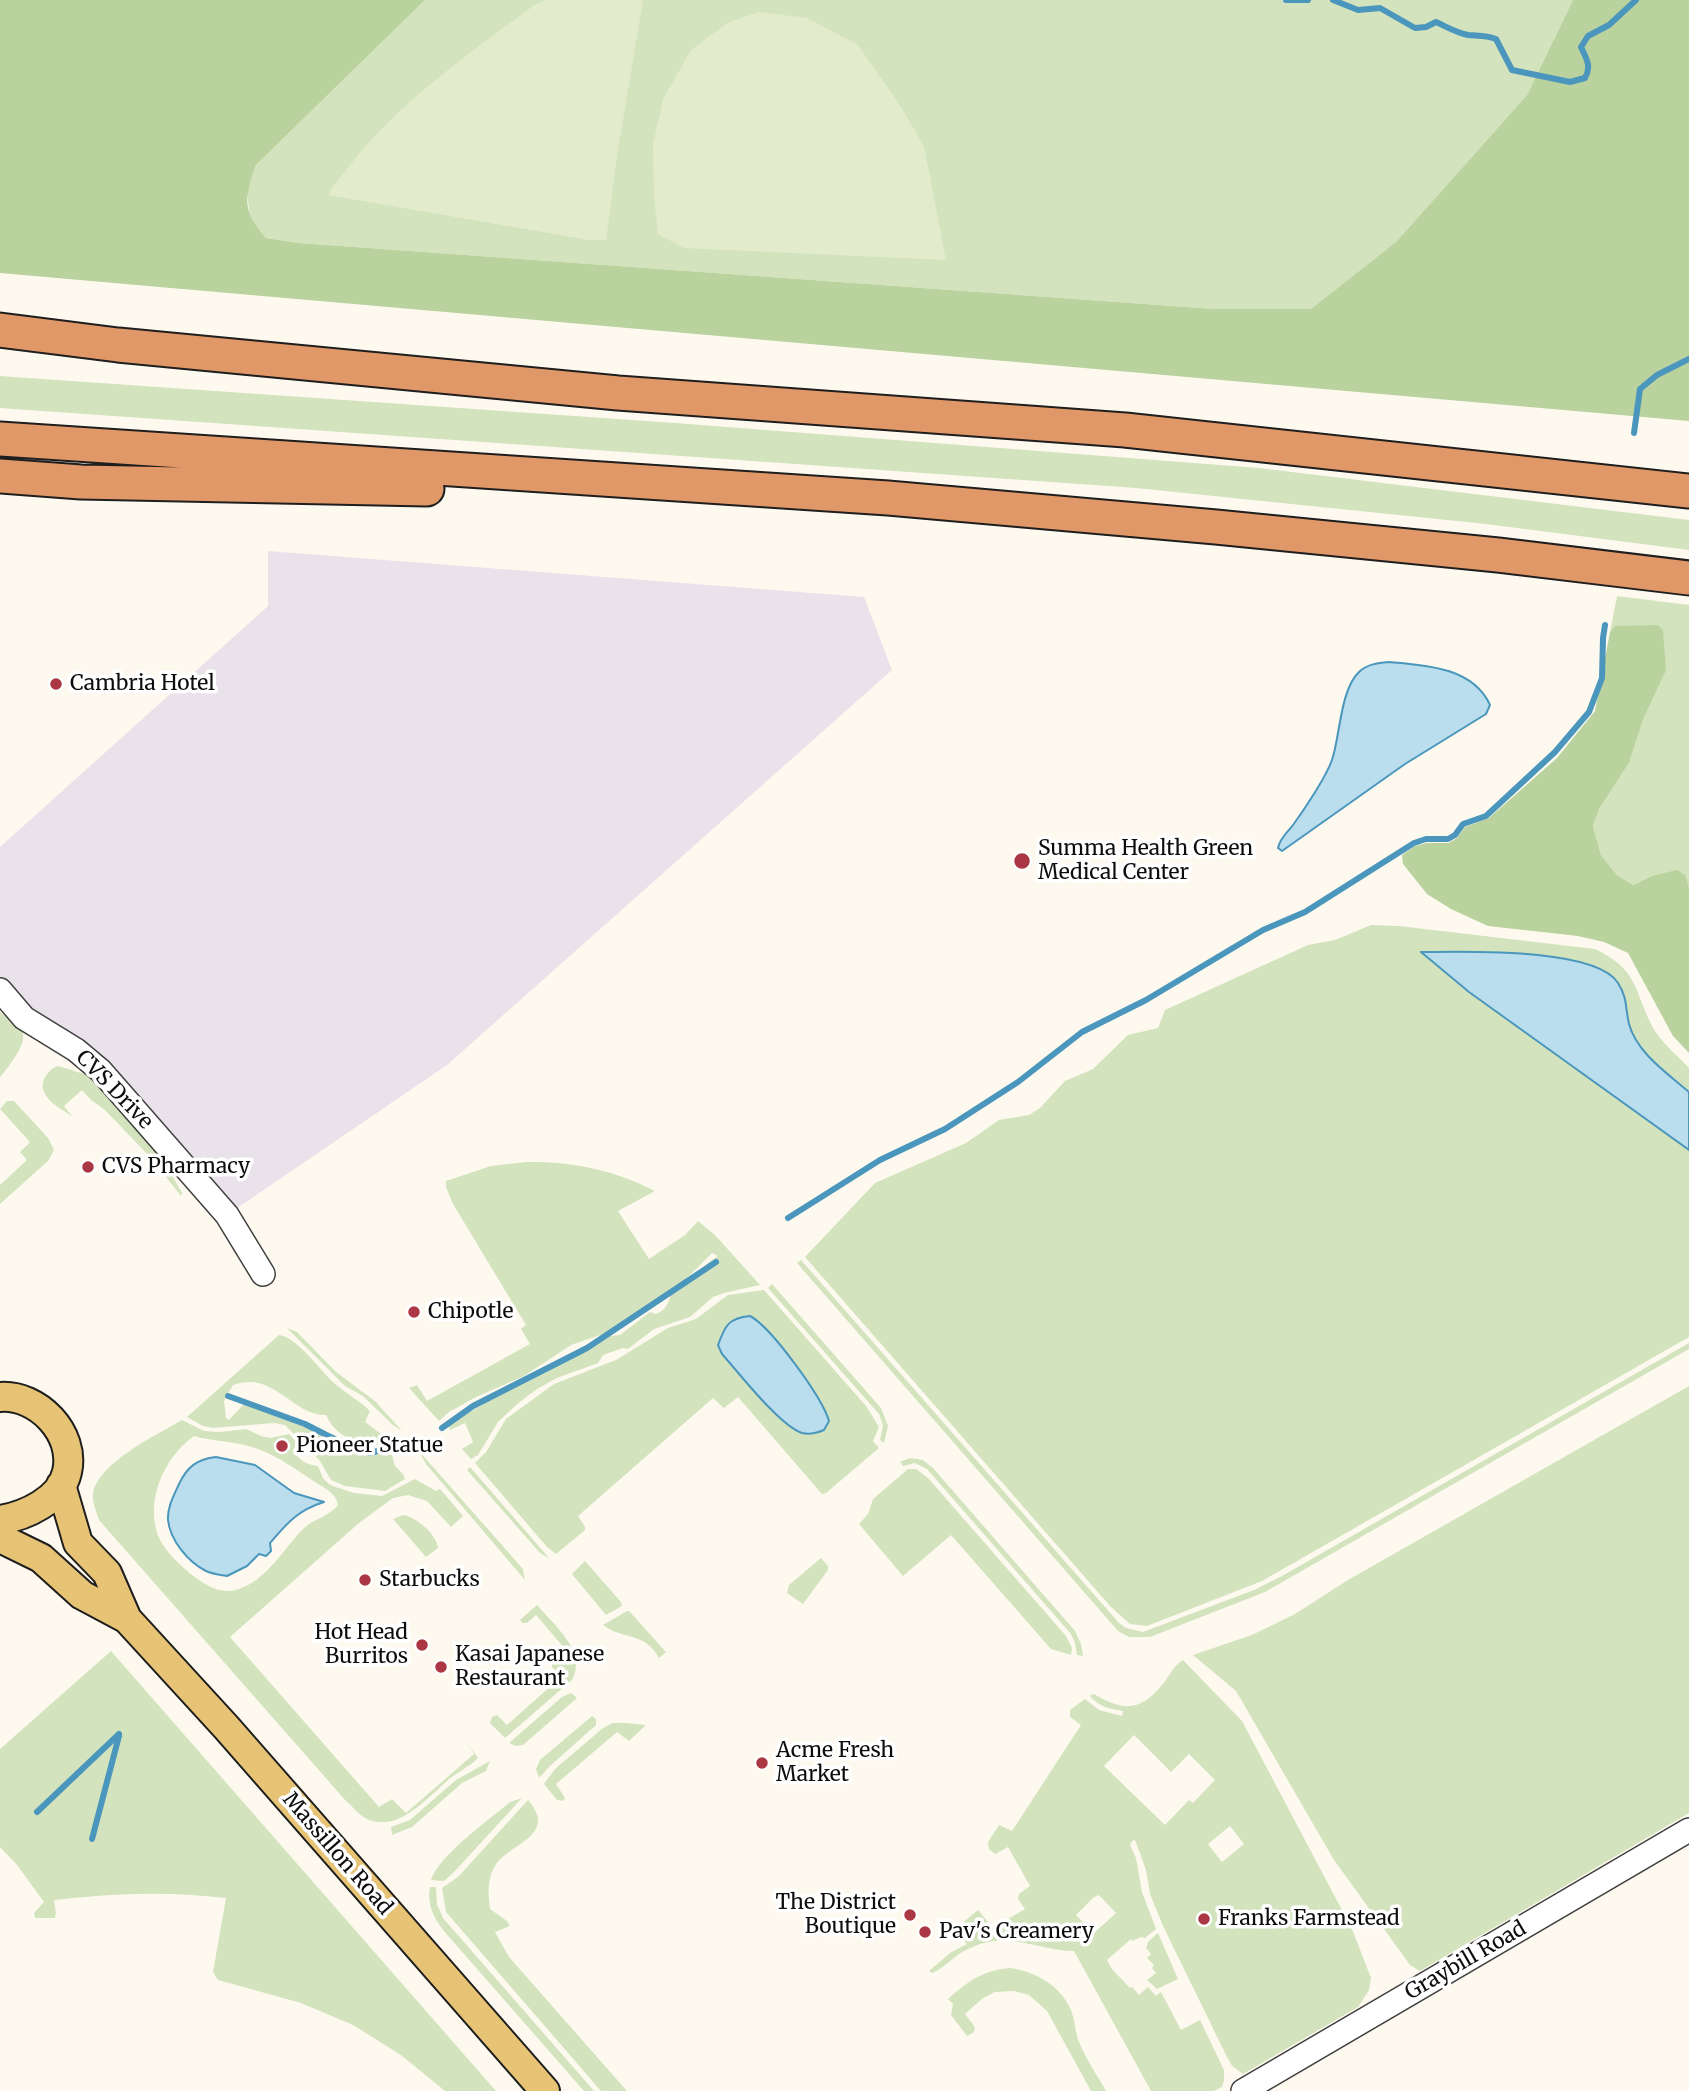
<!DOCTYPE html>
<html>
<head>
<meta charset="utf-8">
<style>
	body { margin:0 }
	canvas { display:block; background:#fdf9ef }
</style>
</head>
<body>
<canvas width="1689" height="2091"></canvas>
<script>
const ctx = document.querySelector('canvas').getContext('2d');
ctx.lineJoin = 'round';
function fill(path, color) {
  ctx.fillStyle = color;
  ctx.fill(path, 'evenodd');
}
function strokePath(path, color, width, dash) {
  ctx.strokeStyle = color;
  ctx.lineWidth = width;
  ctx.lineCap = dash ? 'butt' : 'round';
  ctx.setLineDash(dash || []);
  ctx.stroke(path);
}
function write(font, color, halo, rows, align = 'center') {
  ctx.font = font + ' Merriweather,serif';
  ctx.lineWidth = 7;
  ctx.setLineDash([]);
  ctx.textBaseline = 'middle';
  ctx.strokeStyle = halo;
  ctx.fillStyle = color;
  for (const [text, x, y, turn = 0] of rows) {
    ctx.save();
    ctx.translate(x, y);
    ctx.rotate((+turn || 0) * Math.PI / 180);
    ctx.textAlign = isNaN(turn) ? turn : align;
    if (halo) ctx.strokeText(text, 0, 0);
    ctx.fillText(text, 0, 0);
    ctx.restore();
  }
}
fill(new Path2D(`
	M268 551 864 597 892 670 447 1065 227 1215 193 1175 0 990V847L268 606Z`), '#e9e2eb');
fill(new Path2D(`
	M425 0H1573L1527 95 1397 241 1311 309H1214L299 243 266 238 250 220 247 191 256 165Z
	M0 376 675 423 1259 468 1689 520V550L1486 524 1136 488 0 408Z
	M1617 596 1689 605V888L1686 876H1652L1633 885 1617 875 1601 855 1593 826 1599 809 1629 763 1644 717 1615 626 1610 632Z
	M1371 925 1399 926 1595 949C1641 971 1633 992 1655 1031 1663 1044 1678 1056 1689 1068V1337L1262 1581 1147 1626 1130 1624 1111 1607 805 1257 875 1183 966 1143 999 1120 1029 1115 1040 1108 1065 1081 1093 1069 1128 1035 1158 1028 1165 1010 1308 945 1335 940Z
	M0 1012C6 1018 18 1024 22 1031 29 1042 7 1069 0 1077Z
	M58 1066 91 1076 159 1152 182 1193 181 1196 151 1158 105 1110 91 1100 82 1090 64 1106 72 1116C59 1108 35 1095 45 1077 49 1071 52 1068 58 1066Z
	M7 1101H14L48 1138 54 1150 48 1161 0 1204V1185L27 1160 20 1152 30 1142 0 1109Z
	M526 1162C572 1161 614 1170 655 1191L618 1211 649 1259 685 1235 698 1221 715 1235 760 1285 724 1293 713 1297 690 1317 654 1329 628 1349 623 1348 603 1355 598 1363 557 1378 537 1389 516 1405 498 1422 478 1455 471 1459 462 1449 473 1442 465 1423 450 1430 449 1427 453 1422 565 1356 608 1336 620 1335 650 1312 656 1314C666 1310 668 1304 671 1294 689 1284 700 1267 718 1256L712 1253 684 1281 612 1331 571 1345 524 1376 476 1397 449 1412 439 1421 409 1388 417 1385 427 1401 530 1344 521 1329 526 1325 453 1204 446 1187V1181L491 1166Z
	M801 1260 1119 1623 1126 1628 1143 1632 1254 1590 1282 1576 1689 1343V1349L1265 1592 1150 1637H1129L1118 1631 797 1263Z
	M772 1284 881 1408 888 1426 884 1443 880 1440 883 1425 879 1414 768 1288Z
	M764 1290 866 1406 879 1427 873 1441 879 1448 826 1493 822 1494 738 1397 724 1408 713 1398 578 1516 585 1527V1530L556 1554 547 1547 475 1463 486 1452 506 1419 554 1384 616 1360 668 1328 696 1319 728 1295ZM760 1321 769 1335 784 1349 812 1391 786 1423 722 1354Z
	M287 1328 297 1332 336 1372 376 1402 402 1431 393 1425 363 1396 345 1386Z
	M279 1335C297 1337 320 1370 334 1383 345 1393 359 1400 370 1411L365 1422 380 1433 393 1437 395 1442C371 1450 337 1441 326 1415 291 1415 274 1370 233 1385L224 1401 226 1418 229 1420 244 1404 392 1455 395 1466 403 1474 405 1479 385 1491 345 1486 331 1480 320 1461 285 1425 274 1423 213 1428 203 1426 187 1417Z
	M1689 1386V1813L1420 1971 1410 1965 1334 1860 1236 1691 1193 1655 1252 1635 1295 1614 1348 1580Z
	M182 1420 204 1431 220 1432 246 1429 261 1436 270 1438 289 1434 296 1441 294 1452C301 1462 306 1464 318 1466L323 1478 330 1485 354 1493 382 1496 415 1479 436 1491 440 1489 463 1516 451 1527 427 1501 408 1495 393 1498 359 1523 230 1637 379 1807 392 1799 406 1813 474 1754 465 1741 478 1758C469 1767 457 1772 447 1781 426 1799 398 1833 367 1819 359 1815 353 1807 346 1801L99 1520C97 1513 93 1505 93 1498 91 1466 157 1435 182 1420ZM194 1436C212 1441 230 1441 248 1446 272 1452 291 1466 312 1480 322 1487 336 1492 338 1505 330 1516 313 1519 303 1529 282 1550 267 1581 236 1590 219 1594 205 1585 192 1575 181 1566 167 1553 160 1540 143 1503 164 1457 194 1436Z
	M419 1451 523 1569 525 1580 426 1464Z
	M910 1458 923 1460 933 1468 1075 1631 1081 1644 1083 1656 1077 1655 1075 1643 1071 1634 927 1469 915 1463 903 1466 900 1462Z
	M470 1467 549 1558 540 1553 467 1470Z
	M908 1469H916L928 1478 1066 1636 1072 1648 1071 1655 1051 1649 951 1535 903 1576 859 1524 868 1514 873 1499Z
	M403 1515C417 1517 437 1535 438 1548L426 1557 393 1519Z
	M821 1558 828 1566V1570L803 1604 787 1593 789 1585Z
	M585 1561 621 1602 622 1606 606 1615 572 1574Z
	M537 1605C554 1625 588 1652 572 1680L505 1738 490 1723 492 1717 497 1715 507 1725 561 1677 552 1667V1662L566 1650 536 1615 527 1623H522L520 1620Z
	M627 1611H629L666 1652 659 1658C644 1631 625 1641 603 1625Z
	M111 1651 496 2091H445L401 2055 353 2025 301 2003 218 1980 213 1972 226 1898C167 1891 112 1893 54 1900L56 1913 55 1918H35L34 1913 44 1902 17 1865 0 1847V1749Z
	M1183 1660 1242 1721 1352 1929 1371 1978 1369 1990 1358 2007 1243 2074 1232 2066 1227 2057 1163 1926 1150 1894 1146 1870 1135 1840 1132 1841 1130 1845 1136 1858 1142 1892 1156 1929 1145 1938 1141 1937 1132 1941 1131 1939 1107 1960 1112 1969 1130 1988 1132 1987 1139 1995 1148 1987 1156 1996 1161 1992 1181 2030 1200 2020 1224 2070V2081L1222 2087 1214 2091H1151L1074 1951C1034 1950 1008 1929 968 1949 954 1955 945 1968 932 1973L929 1971 950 1953 967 1944 954 1930 978 1910 993 1928 1025 1909 1018 1899 1019 1894 1030 1886 1008 1847 995 1854 989 1849 988 1842 999 1825 1012 1831 1081 1725 1070 1717V1710L1085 1699 1099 1710 1122 1716 1123 1711C1110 1709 1099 1707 1090 1696L1094 1694C1122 1711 1140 1712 1162 1685 1170 1676 1172 1667 1183 1660ZM1134 1735 1171 1772 1189 1754 1215 1780 1193 1803 1189 1800 1165 1825 1104 1766ZM1230 1826 1244 1844 1222 1862 1208 1844ZM1099 1895 1116 1913 1094 1933 1076 1915 1094 1897Z
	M571 1693 577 1698 523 1745 516 1746 509 1743 562 1697Z
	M592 1716 596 1719V1725L550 1766 539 1778 536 1769 540 1760Z
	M626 1723 646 1725 629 1741 617 1732 556 1784 565 1798 563 1801 557 1800 544 1784 555 1769 603 1728 613 1723Z
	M490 1761 486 1771 462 1783 412 1827 392 1835 391 1827 410 1820 456 1780Z
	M522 1798 454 1872 444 1881 431 1880C440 1854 488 1821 510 1802Z
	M528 1800C559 1836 509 1843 495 1866 487 1878 488 1896 490 1909L507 1921 510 1926 495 1932 509 1957 627 2091H601L446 1912 442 1888 458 1877Z
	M430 1887H436L437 1904 443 1918 594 2091H584L443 1930C433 1916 427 1905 430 1887Z
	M1158 1933 1178 1979 1157 1989 1147 1980 1156 1973 1152 1968 1154 1965 1147 1958 1151 1954 1146 1948 1148 1942Z
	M1010 1968C1036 1972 1060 1985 1071 2010 1075 2021 1075 2032 1079 2042 1086 2059 1097 2075 1106 2091H1091L1047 2011 1029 1995 1014 1991 995 1992 983 1998 965 2014 975 2027 974 2032 967 2036 951 2015 953 2004 948 1999C968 1981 984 1970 1010 1968Z`), '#d3e3bd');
fill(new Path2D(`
	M0 0H425L256 165C244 199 242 211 266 238L299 243 1214 309H1311L1397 241 1527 95 1573 0H1689V421L0 273Z
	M1658 625 1663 630 1666 670 1644 717 1629 763 1599 809 1593 826 1601 855 1617 875 1633 885 1652 876 1677 870 1686 876 1689 888V1053L1673 1036 1628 953 1604 942 1578 936 1488 926 1451 909 1427 894 1403 864 1402 855 1415 846 1427 843H1449L1457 838 1465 827 1489 818 1557 758 1595 711 1610 632 1615 626Z`), '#b9d29e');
fill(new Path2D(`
	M547 0H643L617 156 606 240H589L328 195 333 186C347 170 359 152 374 137 422 86 480 45 536 4Z
	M759 12 807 18 858 45 901 107 924 146 946 260 684 248 658 234 654 197 653 144 663 99 691 50 727 23Z`), '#e3ebcd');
const water = new Path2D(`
	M1389 662C1424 665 1473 667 1490 705L1486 714 1405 764 1282 851 1278 848C1280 838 1287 833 1293 825 1304 810 1326 777 1332 760 1340 737 1340 690 1359 672 1367 664 1378 663 1389 662Z
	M1421 952C1462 952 1595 947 1618 983 1628 999 1625 1008 1629 1024 1637 1053 1667 1073 1689 1092V1150L1469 992Z
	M750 1316C771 1327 822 1397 829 1421L824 1430C817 1433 810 1435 802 1433 780 1426 739 1373 722 1354L718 1345C725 1326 728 1318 750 1316Z
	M216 1457 255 1465 294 1493 324 1502C298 1510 287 1523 270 1543L271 1551 266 1556 259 1554 247 1566 227 1576C221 1575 212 1574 206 1571 188 1562 170 1540 168 1520 167 1508 174 1495 179 1484 187 1467 197 1459 216 1457Z`);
fill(water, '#badeee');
strokePath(water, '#4a96bc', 2);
strokePath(new Path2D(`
	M1286 0H1308
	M1333 0 1358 10 1380 8 1415 28 1426 27 1436 22C1447 27 1457 33 1468 35 1479 36 1485 35 1496 39L1512 70 1570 82 1585 78C1592 66 1586 58 1581 47L1588 36 1609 25 1636 0
	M1634 433 1640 389 1657 375 1689 359
	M788 1218 880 1160 945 1129 1018 1082 1082 1032 1146 1000 1263 930 1305 912 1414 843 1426 839H1448L1455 835 1463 824 1486 816 1555 752 1589 712 1602 678 1603 638 1605 625
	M228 1396 305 1424 346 1445 369 1453 400 1446
	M442 1428 473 1406 587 1348 716 1262
	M37 1812 119 1734
	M92 1839 119 1736`), '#4a96bc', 6);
const minor = new Path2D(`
	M0 990 24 1018 76 1050 101 1071 227 1215 263 1274
	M1243 2091 1689 1830`);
const major = new Path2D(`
	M0 1397C37 1394 76 1433 67 1472 61 1500 25 1516 0 1520
	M61 1485 78 1543 107 1573 127 1619 226 1727 545 2091
	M0 1538 41 1558 82 1595 127 1619`);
const highway = new Path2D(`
	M0 330 118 345 618 393 1125 430 1689 491
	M0 439 888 498 1216 527 1498 555 1689 578
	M0 476 81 482 427 489`);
strokePath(minor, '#404040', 26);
strokePath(major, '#1e1e1e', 32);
strokePath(highway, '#1e1e1e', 37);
strokePath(minor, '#fff', 23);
strokePath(major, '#e7c475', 28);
strokePath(highway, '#e19868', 33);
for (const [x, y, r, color] of [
	[56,684,7,"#ab3744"],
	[1022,861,9,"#ab3744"],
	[88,1167,7,"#ab3744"],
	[414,1312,7,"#ab3744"],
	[282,1446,7,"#ab3744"],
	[365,1580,7,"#ab3744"],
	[422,1645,7,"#ab3744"],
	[441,1667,7,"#ab3744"],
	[762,1763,7,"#ab3744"],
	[910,1915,7,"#ab3744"],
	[1204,1919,7,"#ab3744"],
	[925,1932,7,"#ab3744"]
]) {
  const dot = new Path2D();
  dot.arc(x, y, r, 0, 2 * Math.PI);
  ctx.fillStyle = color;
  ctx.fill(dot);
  strokePath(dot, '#fff', 2.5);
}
write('21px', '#0d0d0d', '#fff', [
	["Cambria Hotel",70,684],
	["Summa Health Green",1038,849],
	["Medical Center",1038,873],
	["CVS Pharmacy",102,1167],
	["Chipotle",428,1312],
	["Pioneer Statue",296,1446],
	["Starbucks",379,1580],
	["Hot Head",408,1633,"right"],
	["Burritos",408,1657,"right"],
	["Kasai Japanese",455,1655],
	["Restaurant",455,1679],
	["Acme Fresh",776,1751],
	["Market",776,1775],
	["The District",896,1903,"right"],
	["Boutique",896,1927,"right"],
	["Franks Farmstead",1218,1919],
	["Pav's Creamery",939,1932]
], 'left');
write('21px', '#0d0d0d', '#fff', [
	["CVS Drive",114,1090,46],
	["Massillon Road",337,1854,49],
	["Graybill Road",1466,1961,-30]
]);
</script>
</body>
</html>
